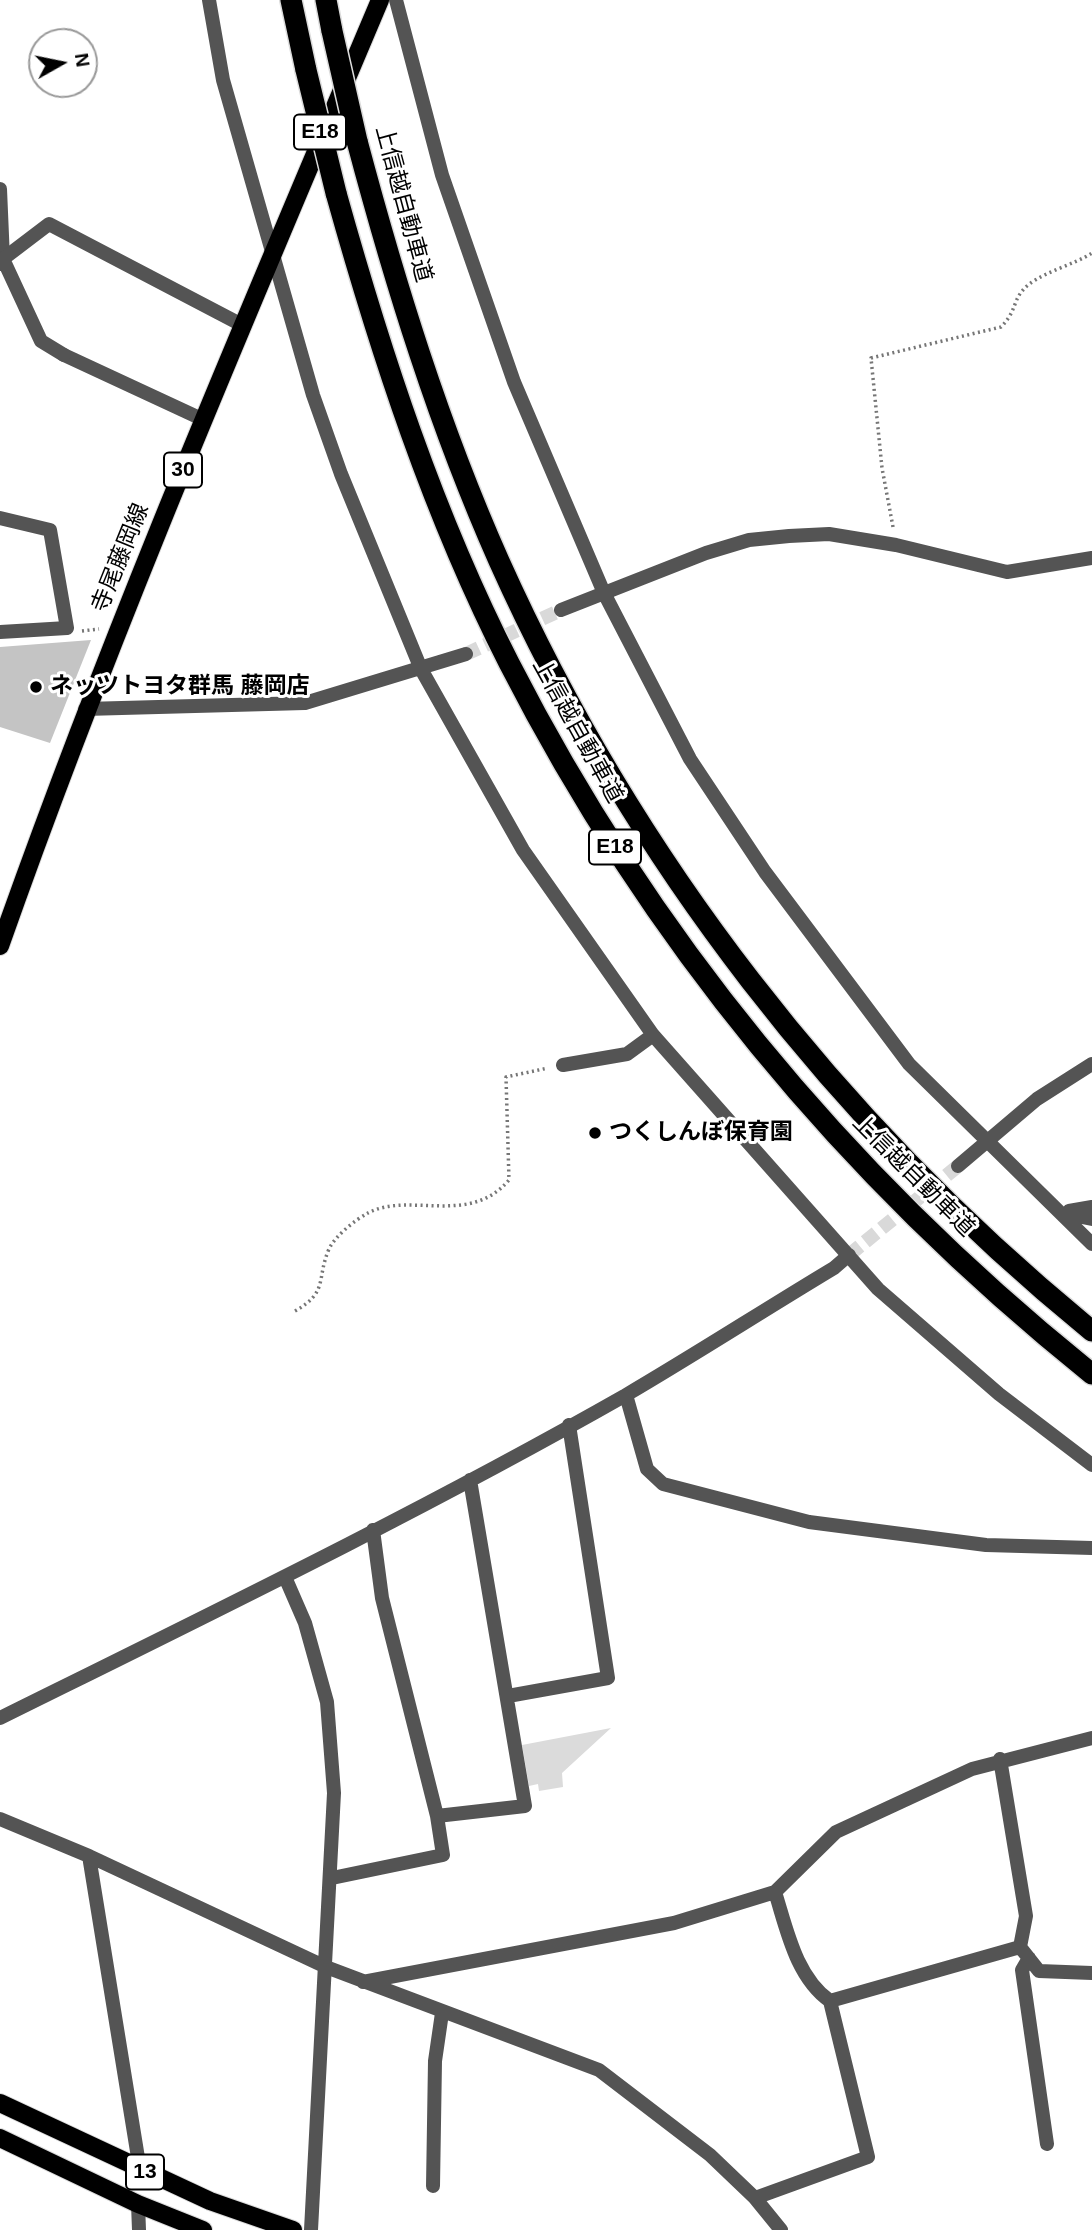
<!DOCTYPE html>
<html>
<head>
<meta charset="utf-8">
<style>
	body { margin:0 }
	#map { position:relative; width:1092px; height:2230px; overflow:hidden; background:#fff; font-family:Arial,sans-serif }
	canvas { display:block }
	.north { position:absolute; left:28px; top:28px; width:70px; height:70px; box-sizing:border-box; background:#fff; border:2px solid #999; border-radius:50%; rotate:81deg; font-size:19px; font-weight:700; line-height:28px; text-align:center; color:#000 }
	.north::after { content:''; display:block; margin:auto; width:24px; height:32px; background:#000; clip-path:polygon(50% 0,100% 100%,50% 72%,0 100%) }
</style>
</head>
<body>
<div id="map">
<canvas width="1092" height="2230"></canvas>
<div class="north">N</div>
</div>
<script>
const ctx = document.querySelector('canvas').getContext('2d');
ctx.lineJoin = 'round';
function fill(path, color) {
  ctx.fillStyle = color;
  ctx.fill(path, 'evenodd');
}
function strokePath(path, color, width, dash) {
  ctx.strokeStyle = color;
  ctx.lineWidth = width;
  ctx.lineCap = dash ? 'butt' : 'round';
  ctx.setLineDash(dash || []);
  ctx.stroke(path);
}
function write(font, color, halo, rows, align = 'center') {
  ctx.font = font + ' Arial,"Noto Sans JP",sans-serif';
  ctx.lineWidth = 6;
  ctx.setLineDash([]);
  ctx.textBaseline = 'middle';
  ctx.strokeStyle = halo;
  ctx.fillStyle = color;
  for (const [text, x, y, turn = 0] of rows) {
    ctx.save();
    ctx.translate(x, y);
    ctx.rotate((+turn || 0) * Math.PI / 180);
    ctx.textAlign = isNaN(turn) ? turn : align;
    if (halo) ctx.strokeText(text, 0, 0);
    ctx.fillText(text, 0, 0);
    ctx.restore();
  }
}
fill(new Path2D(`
	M611 1728 562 1773 563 1787 539 1791 538 1784 529 1786 522 1745Z`), '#dbdbdb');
fill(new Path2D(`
	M91 640 50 743 0 727V647Z`), '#c4c4c4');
strokePath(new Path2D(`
	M466 654 561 610
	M849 1255 958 1166`), '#d9d9d9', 14, [14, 7]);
const primary = new Path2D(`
	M0 946C113 625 248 313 380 0
	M0 2103 210 2201 293 2230
	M0 2138 138 2204 203 2230`);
const motorway = new Path2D(`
	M291 0 306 70
	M326 0 332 31
	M357 141C395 284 439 426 499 561 633 860 838 1124 1092 1331
	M336 193C381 354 433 514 509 663 651 941 849 1179 1092 1374`);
strokePath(primary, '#dbdbdb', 20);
strokePath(motorway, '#dbdbdb', 24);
strokePath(new Path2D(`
	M893 527 882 468 871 358 1001 327C1016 312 1013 301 1023 290 1036 274 1074 265 1092 253
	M82 631 99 629
	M295 1311C329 1292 316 1279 329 1249 335 1236 355 1220 368 1213 410 1191 469 1227 509 1180L506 1077 548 1068`), '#767676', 3.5, [2, 3.5]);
strokePath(new Path2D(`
	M209 0 223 80 313 395 341 474 421 669 523 850 653 1035 878 1289 999 1394 1092 1465
	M396 0 442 175 514 382 604 593 690 759 765 872 909 1064 1092 1244
	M0 189 3 259 0 264
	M64 355 204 420
	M0 518 50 530 67 628 0 632
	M561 610 706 553 749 540 789 536 829 534 896 545 1007 572 1092 558
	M85 709 305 703 466 654
	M563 1065 627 1054 653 1035
	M958 1166 1037 1099 1092 1064
	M1069 1211 1092 1207
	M1062 1213 1092 1219
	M626 1395 647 1469 663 1484 809 1522 986 1545 1092 1548
	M285 1577 305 1623 327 1702 334 1793 311 2230
	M508 1696 608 1678 569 1425
	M0 1718C210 1614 422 1511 626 1395 696 1354 764 1310 834 1268L849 1255
	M1000 1759 1026 1916 1020 1947 1039 1971 1092 1973
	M437 1816 525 1806 470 1480
	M0 1819 89 1856 326 1967 599 2070 710 2155 755 2198 781 2230
	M89 1856 140 2170
	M332 1878 443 1855 437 1816 382 1598 373 1530
	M775 1892C787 1930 796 1977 830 2001
	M1029 1958 1022 1970 1047 2144
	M363 1982 674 1923 775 1892 836 1832 972 1769 1092 1738
	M433 2186 435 2061 442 2013
	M755 2198 868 2157 830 2001 1020 1947
	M138 2204 139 2230`), '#545454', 14);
strokePath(new Path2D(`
	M64 355 41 341 3 259 49 224 242 325`), '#545454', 14);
strokePath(primary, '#000', 18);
strokePath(motorway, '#000', 21);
const motorwayBridge = new Path2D(`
	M332 31 357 141
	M306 70 336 193`);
strokePath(motorwayBridge, '#dbdbdb', 24, []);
strokePath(motorwayBridge, '#000', 21);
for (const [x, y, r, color] of [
	[36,687,7,"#000"],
	[595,1133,7,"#000"]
]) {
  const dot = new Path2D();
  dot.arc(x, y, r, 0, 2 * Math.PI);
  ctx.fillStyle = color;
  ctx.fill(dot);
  strokePath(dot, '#fff', 2.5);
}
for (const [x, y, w] of [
	[320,132,52],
	[183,470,38],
	[615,847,52],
	[145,2172,38]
]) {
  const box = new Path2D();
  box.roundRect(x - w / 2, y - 17.5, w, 35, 5);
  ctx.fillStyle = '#fff';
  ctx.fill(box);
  strokePath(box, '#000', 2);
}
write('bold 21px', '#000', null, [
	["E18",320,132],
	["30",183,470],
	["E18",615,847],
	["13",145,2172]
]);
write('23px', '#000', '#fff', [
	["上信越自動車道",403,204,75],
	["寺尾藤岡線",121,558,-68],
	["上信越自動車道",577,731,61],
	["上信越自動車道",913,1176,45]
]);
write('bold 23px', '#000', '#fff', [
	["ネッツトヨタ群馬 藤岡店",50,687],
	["つくしんぼ保育園",609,1133]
], 'left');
</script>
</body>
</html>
